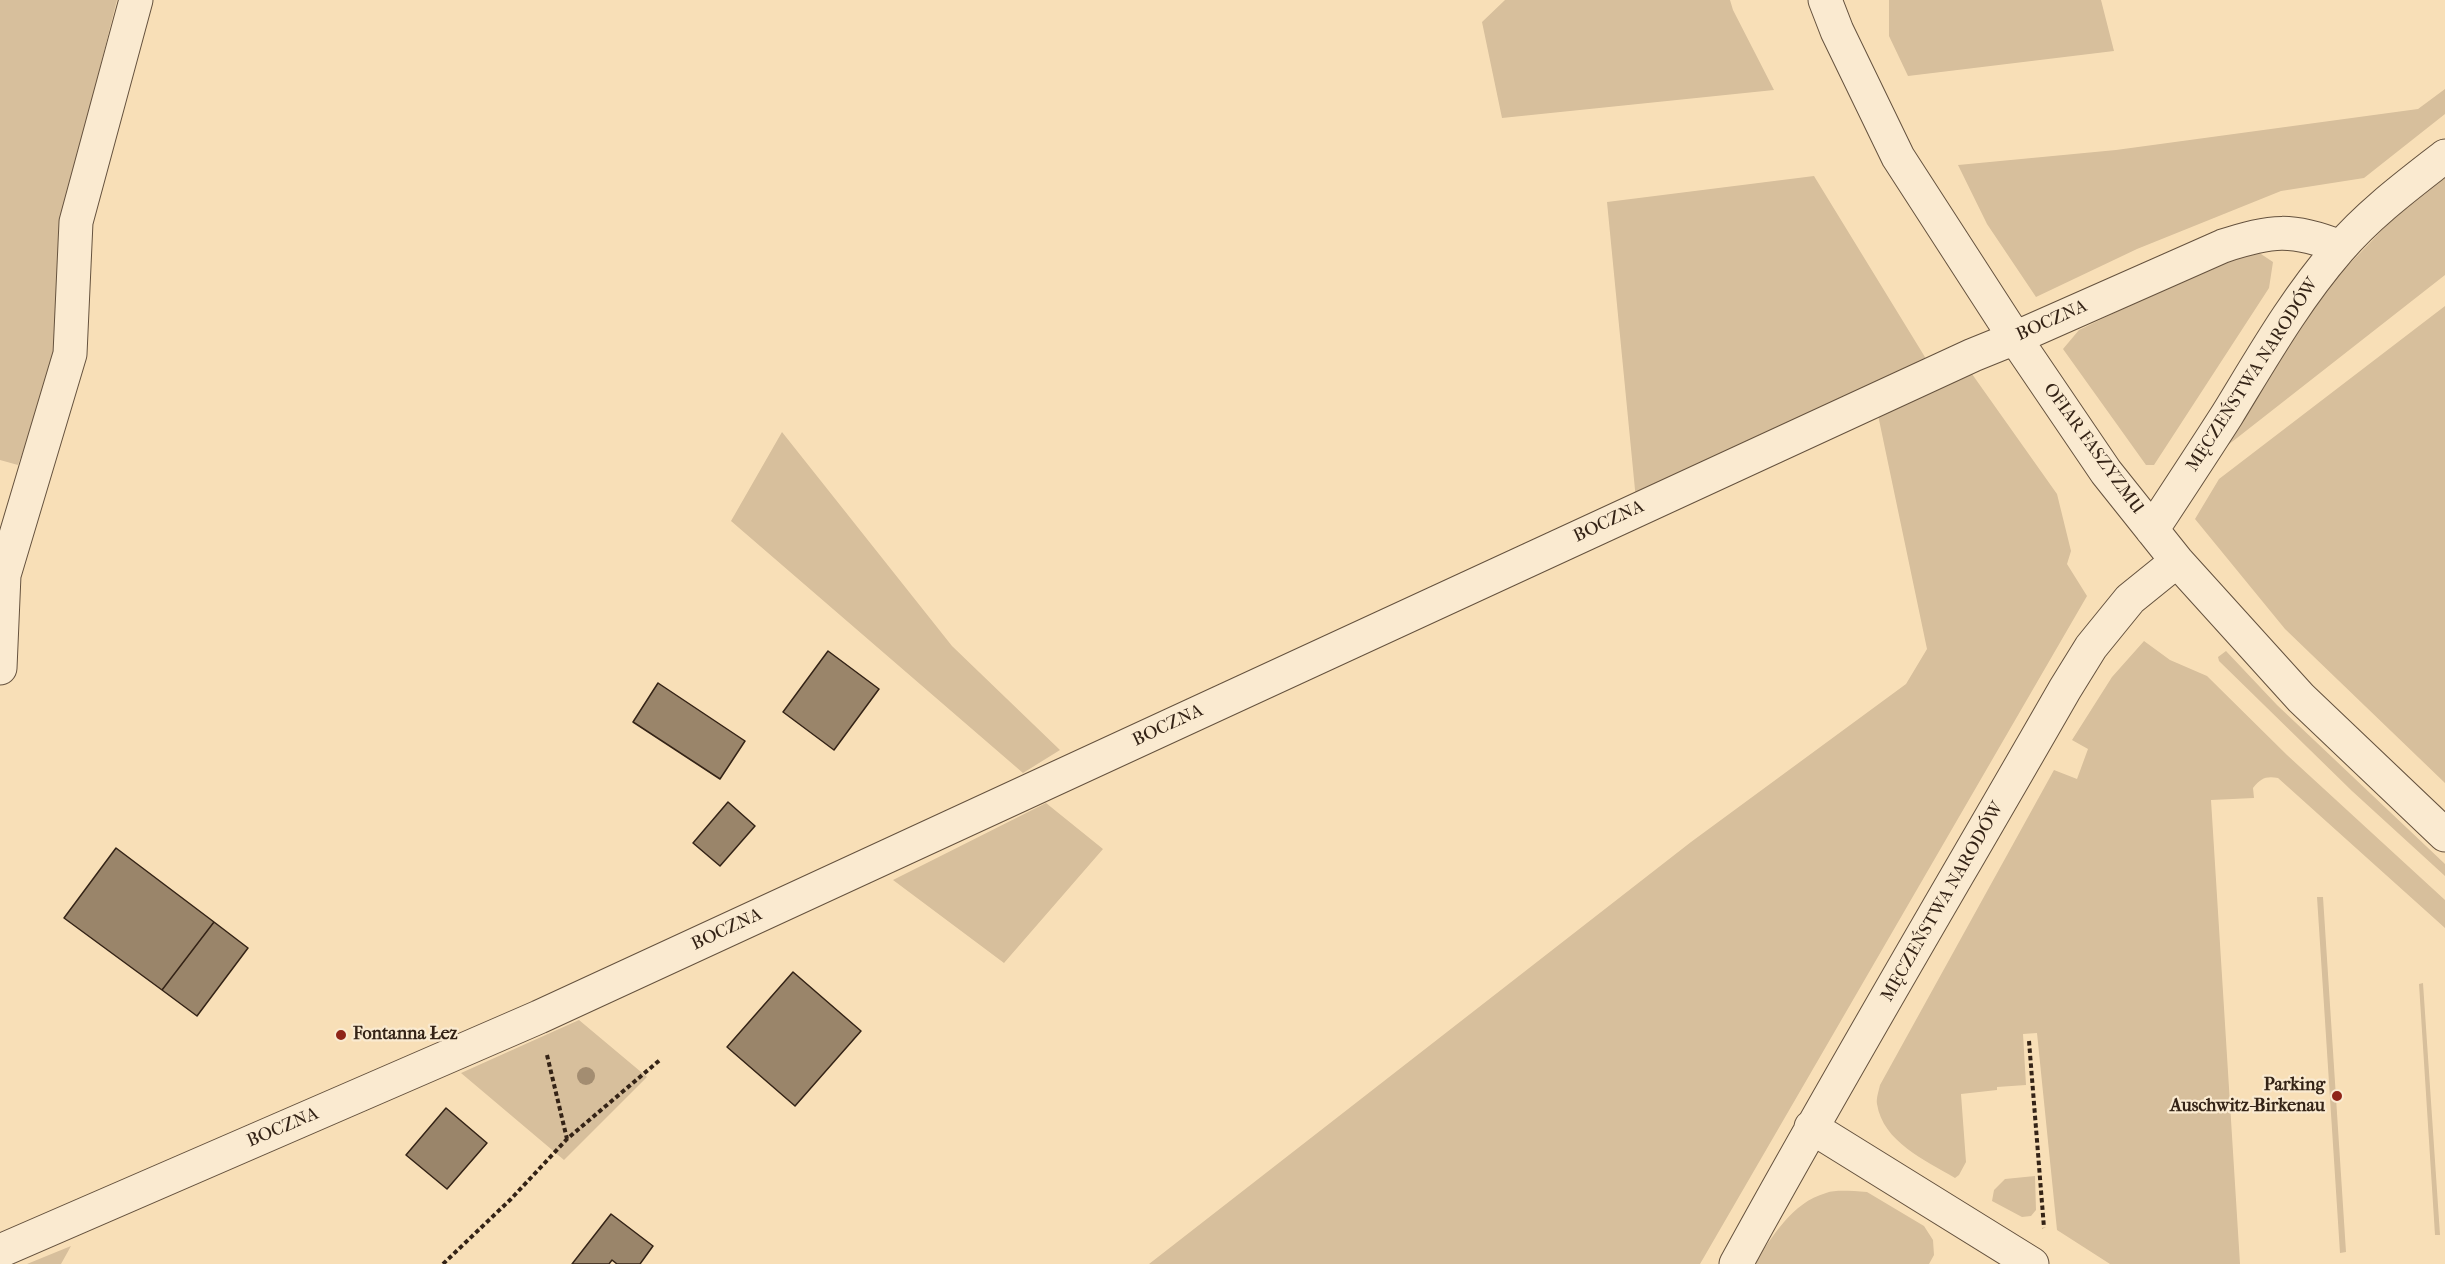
<!DOCTYPE html>
<html>
<head>
<meta charset="utf-8">
<style>
	body { margin:0 }
	canvas { display:block; background:#f8dfb7 }
</style>
</head>
<body>
<canvas width="2445" height="1264"></canvas>
<script>
const ctx = document.querySelector('canvas').getContext('2d');
ctx.lineJoin = 'round';
function fill(path, color) {
  ctx.fillStyle = color;
  ctx.fill(path, 'evenodd');
}
function strokePath(path, color, width, dash) {
  ctx.strokeStyle = color;
  ctx.lineWidth = width;
  ctx.lineCap = dash ? 'butt' : 'round';
  ctx.setLineDash(dash || []);
  ctx.stroke(path);
}
function write(font, color, halo, rows, align = 'center') {
  ctx.font = font + ' "IM FELL French Canon",serif';
  ctx.lineWidth = 4.5;
  ctx.setLineDash([]);
  ctx.textBaseline = 'middle';
  ctx.strokeStyle = halo;
  ctx.fillStyle = color;
  for (const [text, x, y, turn = 0] of rows) {
    ctx.save();
    ctx.translate(x, y);
    ctx.rotate((+turn || 0) * Math.PI / 180);
    ctx.textAlign = isNaN(turn) ? turn : align;
    if (halo) ctx.strokeText(text, 0, 0);
    ctx.fillText(text, 0, 0);
    ctx.restore();
  }
}
fill(new Path2D(`
	M0 0H117L70 186 54 368 18 465 0 460Z
	M1505 0H1730L1733 10 1774 90 1502 118 1482 22Z
	M1889 0H2101L2114 51 1908 76 1889 36Z
	M2445 89V114L2364 178 2281 191 2137 249 2036 297 1987 224 1958 165 2116 150 2418 109Z
	M1814 176 1928 362 1636 500 1607 202Z
	M2445 178V275L2228 445 2253 397 2329 285 2391 221Z
	M2258 252 2273 262 2269 288 2154 465H2146L2063 349 2079 330 2201 271Z
	M2445 306V783L2285 629 2195 519 2219 479Z
	M1972 374 2057 494 2071 551 2067 564 2087 596 1700 1264H1149L1691 842 1906 684 1927 649 1878 415 1949 378Z
	M782 432 952 646 1060 750 1023 773 731 521Z
	M2144 641 2170 660 2207 676 2287 755 2445 900V928L2278 778C2266 776 2261 778 2253 788L2254 798 2211 800 2240 1264H2110L2057 1230 2037 1033 2023 1034 2026 1085 1997 1087V1090L1961 1094 1966 1162 1959 1175 1955 1178C1925 1160 1883 1142 1877 1104 1876 1098 1879 1090 1880 1085L2054 770 2077 779 2088 749 2072 740 2112 677Z
	M2226 651 2277 705 2445 864V876L2352 791 2219 661 2218 657Z
	M1046 803 1103 849 1004 963 893 880Z
	M2317 897H2323L2346 1252 2340 1253Z
	M2423 983 2440 1235H2435L2419 984Z
	M579 1020 647 1077 564 1160 461 1073Z
	M2035 1176 2036 1210 2031 1216 2022 1217 1992 1201 1994 1190 2005 1179Z
	M1854 1191 1867 1192 1924 1226 1933 1240 1934 1255 1929 1264H1753C1774 1236 1791 1203 1826 1193 1834 1190 1845 1191 1854 1191Z
	M71 1246 61 1264H27Z`), '#d7bf9c');
const building = new Path2D(`
	M828 651 879 689 834 750 783 712Z
	M658 683 745 741 720 779 633 722Z
	M728 802 755 826 720 866 693 843Z
	M116 848 214 922 162 990 64 918Z
	M214 922 248 948 197 1016 162 990Z
	M793 972 861 1031 795 1106 727 1047Z
	M446 1108 487 1143 447 1189 406 1155Z
	M611 1214 653 1246 640 1264H617L612 1260 609 1264H572Z`);
fill(building, '#9a856a');
strokePath(building, '#342316', 1.5);
const minor = new Path2D(`
	M1825 0 1837 31 1898 157 2015 338 2106 472 2177 561 2301 698 2445 835
	M2152 530C2177 492 2202 454 2227 415 2262 358 2294 301 2339 249 2370 213 2408 185 2445 156
	M0 668 4 575 70 354 76 222 136 0
	M1811 1127 2032 1264
	M0 1251 539 1017 1973 355 2015 338 2223 246C2272 230 2292 228 2340 247
	M1736 1264C1842 1070 1955 881 2065 689L2091 647 2130 599 2177 561`);
strokePath(minor, '#65523e', 35);
strokePath(new Path2D(`
	M2029 1041 2044 1228
	M547 1055 567 1139
	M443 1264 511 1199 567 1139 661 1059`), '#342316', 4, [4.5, 3]);
strokePath(minor, '#faead0', 33);
ctx.fillStyle = '#a38d71';
for (const [x, y] of [
	[586,1076]
]) {
  ctx.beginPath();
  ctx.arc(x, y, 9, 0, 2 * Math.PI);
  ctx.fill();
}
for (const [x, y, r, color] of [
	[341,1035,6,"#8f2418"],
	[2337,1096,6,"#8f2418"]
]) {
  const dot = new Path2D();
  dot.arc(x, y, r, 0, 2 * Math.PI);
  ctx.fillStyle = color;
  ctx.fill(dot);
  strokePath(dot, '#faead0', 2);
}
write('18px', '#342316', '#faead0', [
	["BOCZNA",2052,321,-24],
	["MĘCZEŃSTWA NARODÓW",2253,375,-57],
	["OFIAR FASZYZMU",2093,449,54],
	["BOCZNA",1609,522,-25],
	["BOCZNA",1168,726,-25],
	["MĘCZEŃSTWA NARODÓW",1943,902,-60],
	["BOCZNA",727,930,-25],
	["BOCZNA",283,1128,-23]
]);
write('bold 18px', '#342316', '#faead0', [
	["Fontanna Łez",353,1035],
	["Parking",2325,1086,"right"],
	["Auschwitz-Birkenau",2325,1107,"right"]
], 'left');
</script>
</body>
</html>
